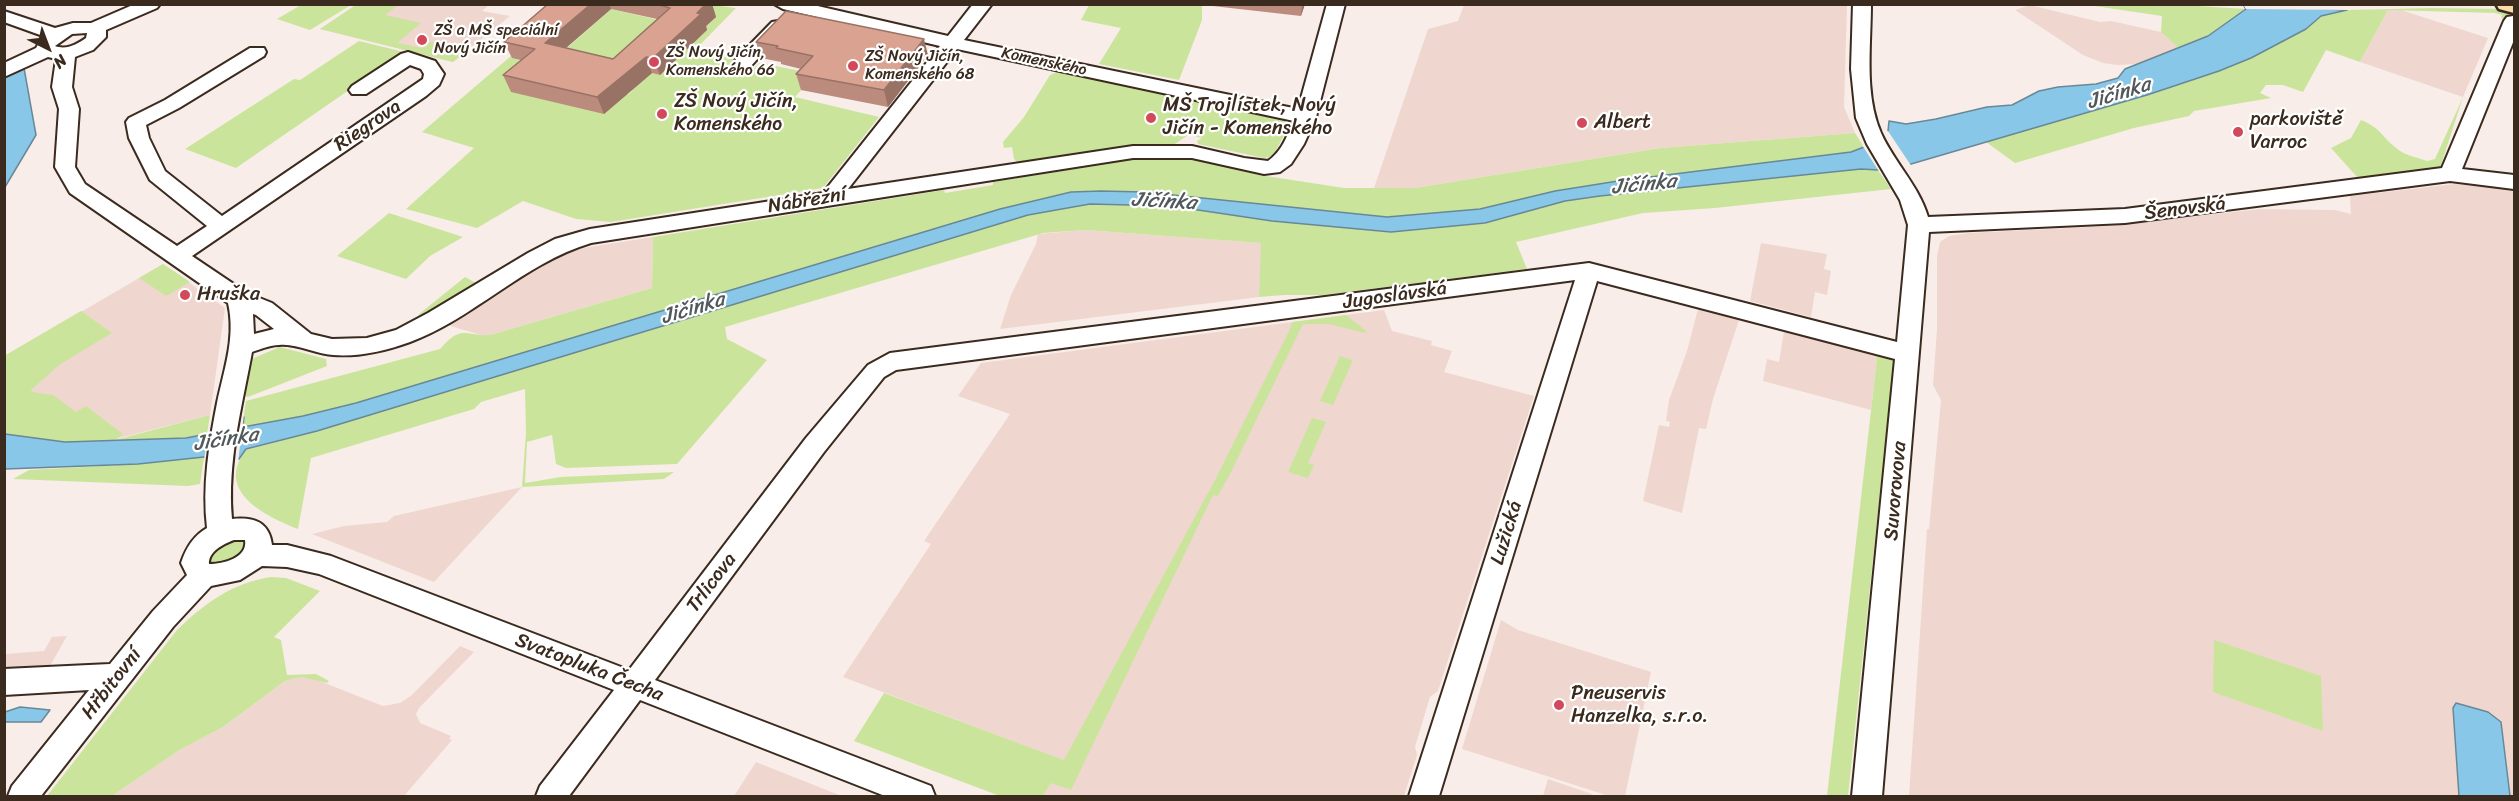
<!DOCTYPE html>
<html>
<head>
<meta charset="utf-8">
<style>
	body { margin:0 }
	#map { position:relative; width:2519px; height:801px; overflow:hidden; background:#f8ede9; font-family:Sriracha,sans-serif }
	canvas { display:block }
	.frame { position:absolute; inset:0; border:6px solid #3b2a1e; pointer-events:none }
	.north { position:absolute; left:18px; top:18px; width:60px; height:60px; -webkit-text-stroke:4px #fff; paint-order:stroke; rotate:138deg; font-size:16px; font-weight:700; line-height:24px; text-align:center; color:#3b2a1e }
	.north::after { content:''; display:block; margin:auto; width:21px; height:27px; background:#3b2a1e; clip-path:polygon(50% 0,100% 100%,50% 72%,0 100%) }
</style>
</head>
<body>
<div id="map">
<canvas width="2519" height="801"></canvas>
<div class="frame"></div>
<div class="north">N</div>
</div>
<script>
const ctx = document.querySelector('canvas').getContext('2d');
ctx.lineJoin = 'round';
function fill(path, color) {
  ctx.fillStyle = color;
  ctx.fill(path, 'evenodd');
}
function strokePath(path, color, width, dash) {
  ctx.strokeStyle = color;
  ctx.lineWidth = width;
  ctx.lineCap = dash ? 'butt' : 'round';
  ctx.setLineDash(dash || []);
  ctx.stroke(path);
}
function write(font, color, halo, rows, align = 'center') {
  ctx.font = font + ' Sriracha,sans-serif';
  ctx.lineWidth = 4.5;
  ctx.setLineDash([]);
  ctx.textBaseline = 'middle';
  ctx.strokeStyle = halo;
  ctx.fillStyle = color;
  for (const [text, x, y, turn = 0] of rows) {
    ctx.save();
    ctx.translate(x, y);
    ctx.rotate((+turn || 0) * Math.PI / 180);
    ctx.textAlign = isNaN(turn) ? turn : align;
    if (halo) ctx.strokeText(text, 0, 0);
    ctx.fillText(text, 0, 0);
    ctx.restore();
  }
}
fill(new Path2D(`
	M357 5H489L482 11 510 16 453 62 320 29Z
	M1464 5H1847L1844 107 1855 133 1660 148 1415 188H1374L1428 29 1458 21Z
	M2030 5 2100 22 2111 21 2161 32 2178 48 2138 64 2117 65 2103 63 2083 55 2015 10Z
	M2388 10H2401L2488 38 2463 97 2360 62Z
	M2455 184 2514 190V796H1909L1927 529H1929L1941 400 1933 385 1937 329V256L1940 242 1949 236 1969 233 2109 226 2260 209 2335 210 2351 214 2350 196Z
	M1085 230 1262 243 1259 297 1000 329 1011 295 1036 244 1038 234Z
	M653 237 652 288 490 335H481L444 324 533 266 564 251Z
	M1761 243 1827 254 1824 269 1831 271 1827 295 1815 292 1811 317 1750 301Z
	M163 264 225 308 210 415 112 440 5 434 4 357Z
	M1698 309 1739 320 1713 399 1706 429 1699 428 1682 513 1643 501 1659 425 1669 427 1670 422 1666 421 1669 400 1687 351Z
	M1384 310 1392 331 1432 341 1431 345 1452 351 1444 372 1534 396 1438 691 1430 697 1415 747 1417 755 1404 796H1043L1063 760 843 677 931 544 924 541 1010 414 958 396 981 363Z
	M1784 331 1873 355 1877 358 1871 410 1763 381 1767 359 1779 362Z
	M522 487 434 582 312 534 344 526 387 522 394 516Z
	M1501 620 1518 630 1651 672 1625 796H1609L1462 749Z
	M67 636 50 666 5 670V654L44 651 52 637Z
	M460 646 474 652 419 708 416 714 420 723 451 736 449 739 452 740 404 796H112L178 751 223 727 285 681 302 677 312 678 383 706 400 703 412 695Z
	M756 762 839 795 844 796H734Z
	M1548 779 1592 794 1591 796H1543Z`), '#efd7cf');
fill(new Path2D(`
	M357 4 398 5 385 15 421 23 397 43 422 48 431 42 467 51 453 62 320 29Z
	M2166 4 2246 9 2208 36 2178 48 2161 32 2162 16 2088 5Z
	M301 5H351L310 30 277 19Z
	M689 5H712L736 8 693 52 735 58 733 61 754 66 739 81 760 63 816 74 795 97 879 117 823 188 611 222 576 219 523 201 477 228 406 209 474 148 422 132 525 44 542 65 629 94 633 90 561 53 611 9 676 24 649 72 660 75 692 44H697L693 43 706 31Z
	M1089 5H1202V20L1179 80 1099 64 1121 28 1081 20Z
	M2432 8 2505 9 2514 11V22L2501 18 2502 15 2495 13 2388 10 2360 62 2326 50 2303 92 2283 85H2266L2260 93 2271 98 2194 111 2189 116 2134 128 2015 163 1986 142 2251 58 2306 29 2321 16 2347 10Z
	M359 41 408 53 356 89 352 88 236 168 185 149 294 79 300 80Z
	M1057 72 1283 119 1289 126 1273 156 1264 158 1198 144 1197 141 1202 138 1188 135 1172 146 1132 147 1019 164 1014 159 1012 147 1004 148 1003 142 1024 117 1050 75Z
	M2463 97 2440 168 2358 178 2331 148 2351 138 2361 120C2381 128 2380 135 2395 147 2403 155 2416 157 2427 161L2435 159Z
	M1855 133 1864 147 1851 152 1618 181 1556 191 1480 209 1387 217 1144 192 1101 191 1071 192 1000 209 356 403 303 416 242 427 246 401 440 349C462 324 463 336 490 335L652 288 653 237 944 190 945 193 993 185V182L1134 159H1198L1265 171 1266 176 1344 188H1415L1660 148Z
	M1861 169 1878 170 1891 189 1715 208 1643 213 1516 242 1527 269 1323 295H1284L1259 297 1261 243 1085 230 1043 233 725 327 727 339 767 360 677 464 566 468 556 464 552 435 527 442 525 483 561 477 674 472 664 479 522 487 526 433 525 389 481 402 474 409 311 458 298 529C265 516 214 491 246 450L317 431 1028 215 1090 204 1171 206 1272 221 1391 232 1485 223 1565 201 1600 196Z
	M389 213 463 237 430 256 406 279 337 256Z
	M163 264 190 282 166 296 139 278Z
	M465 277 476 283 426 314 418 315Z
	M81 311 112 333 59 365 31 390 32 392 53 395 76 412 86 406 123 434 115 440 210 415 207 434 186 438 65 442 5 434 4 356Z
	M1346 315 1366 331 1365 333 1329 324H1303L1230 474 1218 496 1213 495 1071 790 1051 783 1043 796H1000L854 741 884 693 1064 760 1216 478 1289 331 1292 322Z
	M280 347 326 359 327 366 248 397 245 396 249 360Z
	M1873 355 1894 360 1848 796H1827L1877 358Z
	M1340 356 1353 360 1333 405 1320 401Z
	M1312 418 1326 422 1308 463 1314 465 1308 478 1288 472Z
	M204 457 200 484 188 486 13 479 29 470 138 464Z
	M227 539H244L248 545 232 564H208L207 556Z
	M271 577 286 578 320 591 274 637 281 640 287 675 316 674 329 681 327 683 302 677 285 681 223 727 178 751 112 796H47L177 630C205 603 232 583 271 577Z
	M2214 640 2321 676 2323 731 2213 692Z`), '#cae59b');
const water = new Path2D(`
	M2247 5 2347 10 2321 16 2306 29 2251 58 2219 71 2147 95 1911 164 1878 170 1861 169 1600 196 1565 201 1485 223 1391 232 1272 221 1171 206 1090 204 1028 215 317 431 246 449 239 459 204 457 138 464 5 469V434L65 442 186 438 207 434 244 417 243 427 303 416 356 403 1000 209 1071 192 1101 191 1144 192 1387 217 1480 209 1555 191 1618 181 1851 152 1864 147 1888 131 1889 121 1906 124 1936 119 1987 107 2012 105 2039 91 2058 87 2096 84 2118 78 2125 69 2208 36 2246 9 2244 6Z
	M5 68H24L36 135 5 187Z
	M2456 703 2488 712 2501 722 2510 796H2459L2453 708Z
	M20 707 50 710 41 722H5V712Z`);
fill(water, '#88c7e8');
strokePath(water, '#698897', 1.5);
fill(new Path2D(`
	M2247 5 2356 4V5L2352 10H2347L2246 9 2244 6Z
	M1882 131H1888L1912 167 1880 173 1862 145Z
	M244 414 238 462 204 460 208 431Z`), '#f8ede9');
const minor = new Path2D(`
	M135 4H160L157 8 106 30V37L93 50 75 57 72 87 79 109 75 167 85 184 177 246 207 226 150 180 129 138 126 122 129 118 165 100 250 48H264L266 52 264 56 179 108 146 125 149 138 165 171 222 216 423 79 424 74 421 69 410 65 366 94H352L349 90 352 86 401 54 408 52 435 61 444 74 439 85 426 96 192 256 247 293 272 303 311 334 332 339 367 338 396 330 428 313 528 253 555 239 590 229 823 193 940 46 783 9 774 4H809L948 36 973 4H992L964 40 1298 109 1327 4H1345L1316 117 1304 144 1291 164 1280 172 1264 174 1192 158H1133L591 243C524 263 473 319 410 342 385 351 359 357 333 355 315 354 296 343 279 345 270 345 261 349 252 352 242 407 227 461 232 519 253 517 269 521 272 545H287L331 556 629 670 806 438 868 365 890 353 1589 263 1897 342 1908 225 1900 200 1867 144 1856 118 1851 69 1853 4H1871C1871 46 1864 94 1881 133 1894 162 1919 186 1928 217L2125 209 2442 168 2504 21 2507 17 2513 16 2514 40 2462 169 2514 175V189L2450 181 2125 223 1929 232 1882 796H1852L1895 359 1597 281 1439 796H1409L1575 280 896 370 884 377 824 452 655 680 931 786 935 796H885L640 700 569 796H536L540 786 614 690 319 574 287 567 262 566 240 580 211 586 173 627 41 796H8L12 786 89 690 4 695V669L110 664 153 611 187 575 181 563C186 548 193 536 207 528 202 486 209 444 217 403 224 369 236 338 228 303L70 193 55 167 59 109 52 87 56 59 48 57 4 77V63L36 48 43 36 4 22V11L55 28 73 23H91ZM87 33 86 38C76 45 66 50 55 46L72 34ZM957 49 1294 121C1287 136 1282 151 1268 161L1244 158 1192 146H1133L848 189ZM253 314 256 315 274 329 254 334ZM234 540H245C248 558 223 564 209 564 208 552 223 544 234 540Z
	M778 21 784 22 787 26 784 30 750 67H736L734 63 736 59 772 22Z`);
const highway = new Path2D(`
	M2496 4H2514V13L2499 9Z`);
strokePath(minor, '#3b2a1e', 4);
strokePath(highway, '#3b2a1e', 5);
fill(minor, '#fff');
fill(highway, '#fbddab');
fill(new Path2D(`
	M548 4H712L716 17 706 26 707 30 660 75 652 73 604 114 511 92 503 75 521 60 512 58 504 42ZM611 9 657 19 613 59 566 48Z
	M1195 4H1305L1301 16Z
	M756 42 928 55 888 107 801 90 796 74 801 69 781 64V62L761 58Z`), '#bb8c7d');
fill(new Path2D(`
	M591 4H609L611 9 553 59 545 43Z
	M706 4H712L716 17 706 26 707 30 660 75 653 58Z
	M1302 4H1305L1301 16Z
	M924 39 928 55 888 107 884 90Z
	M646 57 652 73 604 114 597 97Z`), '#997266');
const building = new Path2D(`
	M548 4H591L545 43 613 59 670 8 656 4H706L697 13 701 14 653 58 646 57 597 97 503 75 535 49 504 42Z
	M786 11 924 39 884 90 796 74 813 56 776 48 778 46 756 42Z`);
fill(building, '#daa391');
strokePath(building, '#997266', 1.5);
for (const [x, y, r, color] of [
	[422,40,6,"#d1495b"],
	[654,62,6,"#d1495b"],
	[853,66,6,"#d1495b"],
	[662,114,6,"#d1495b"],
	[1151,118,6,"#d1495b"],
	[1582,123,6,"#d1495b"],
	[2238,132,6,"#d1495b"],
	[185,295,6,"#d1495b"],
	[1559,705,6,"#d1495b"]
]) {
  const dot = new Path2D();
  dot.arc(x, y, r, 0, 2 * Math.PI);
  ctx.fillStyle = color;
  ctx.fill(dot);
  strokePath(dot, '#fff', 2);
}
write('16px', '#3b2a1e', '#fff', [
	["ZŠ a MŠ speciální",434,31],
	["Nový Jičín",434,49],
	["ZŠ Nový Jičín,",666,53],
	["Komenského 66",666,71],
	["ZŠ Nový Jičín,",865,57],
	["Komenského 68",865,75]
], 'left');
write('16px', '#3b2a1e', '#fff', [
	["Komenského",1044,62,12]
]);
write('20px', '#3b2a1e', '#fff', [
	["ZŠ Nový Jičín,",674,102],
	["Komenského",674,125],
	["MŠ Trojlístek, Nový",1163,106],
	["Jičín - Komenského",1163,129],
	["parkoviště",2250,120],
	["Varroc",2250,143],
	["Albert",1594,123],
	["Hruška",197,295],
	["Pneuservis",1571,694],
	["Hanzelka, s.r.o.",1571,717]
], 'left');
write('20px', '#3b2a1e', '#fff', [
	["Riegrova",368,126,-34],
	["Nábřežní",807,201,-9],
	["Šenovská",2185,209,-7],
	["Jugoslávská",1395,296,-8],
	["Suvorovova",1896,491,-85],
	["Lužická",1507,533,-73],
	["Trlicova",712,583,-53],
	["Svatopluka Čecha",589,668,21],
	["Hřbitovní",112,684,-52]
]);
write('italic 21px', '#52595b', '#fff', [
	["Jičínka",2119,94,-17],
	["Jičínka",1644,185,-6],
	["Jičínka",1164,202,3],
	["Jičínka",693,309,-17],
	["Jičínka",226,440,-9]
]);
</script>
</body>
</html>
